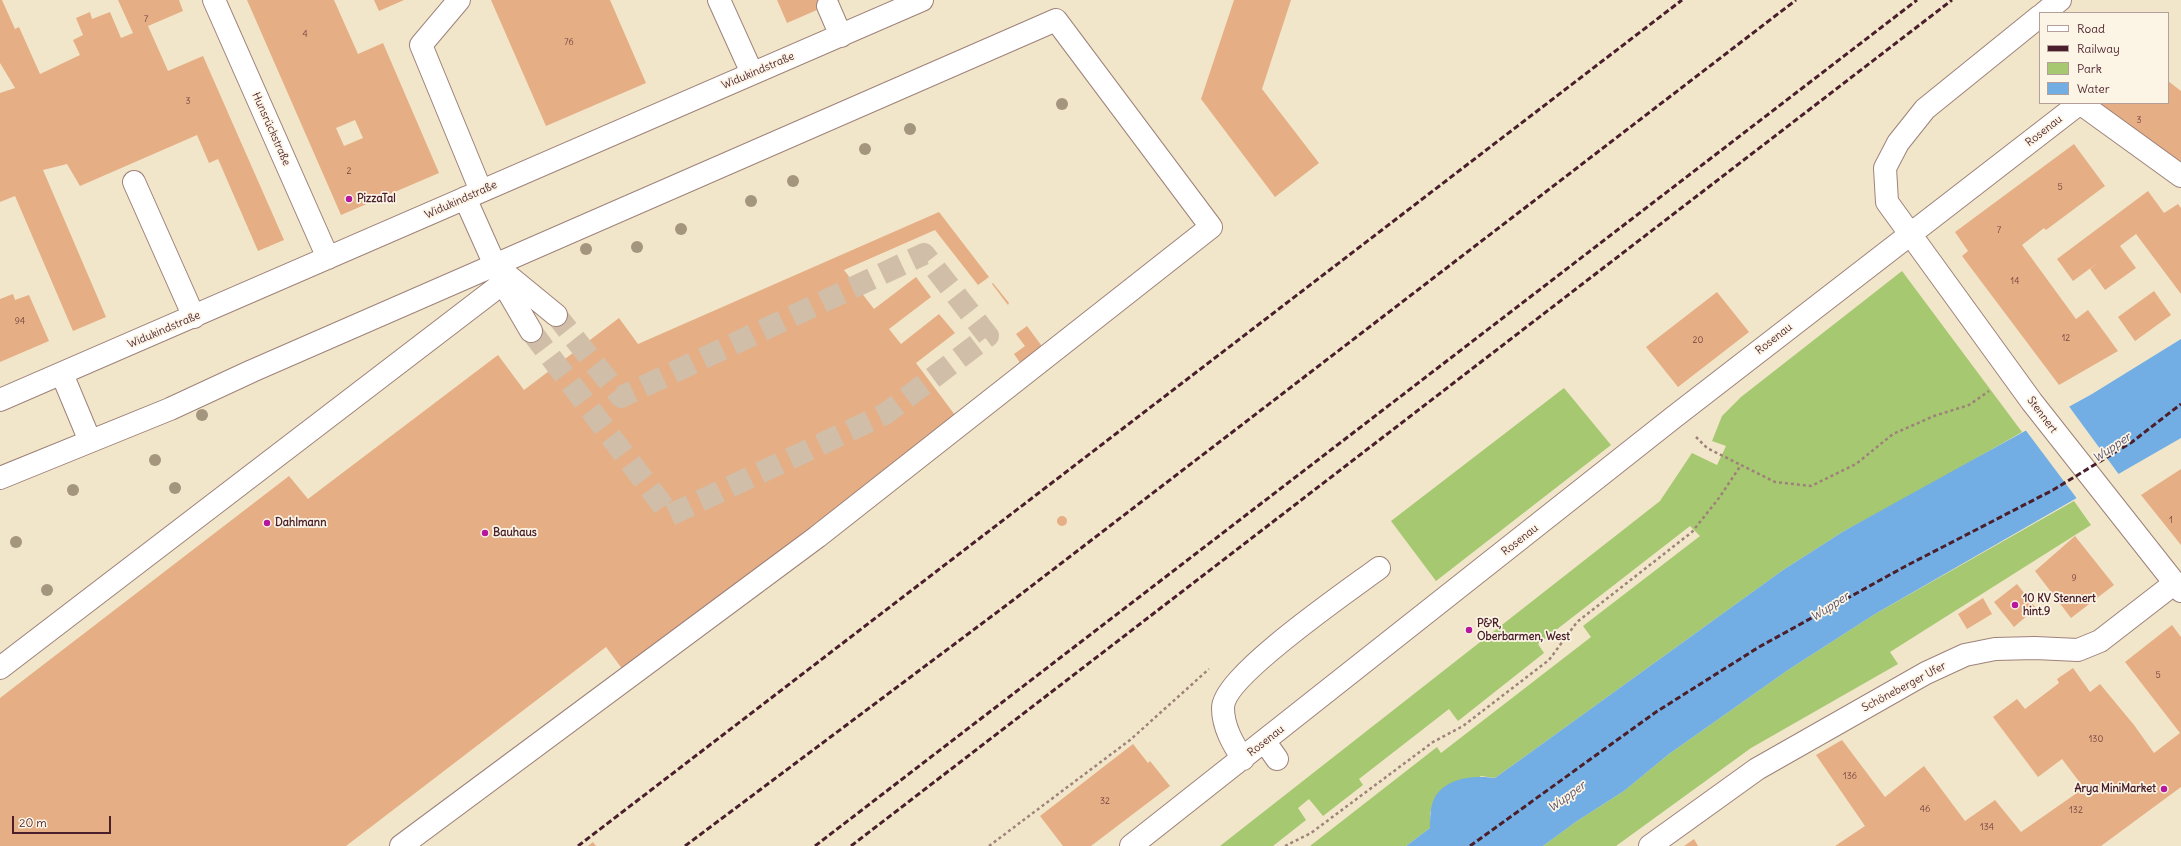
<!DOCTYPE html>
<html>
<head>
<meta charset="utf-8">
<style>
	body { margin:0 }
	#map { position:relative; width:2181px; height:846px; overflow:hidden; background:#f1e6c9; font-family:Delius,sans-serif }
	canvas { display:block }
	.legend { position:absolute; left:2039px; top:12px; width:130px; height:92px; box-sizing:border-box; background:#fcf5e5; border:1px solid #b59f9b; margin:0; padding:5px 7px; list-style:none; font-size:12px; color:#4a1f2b }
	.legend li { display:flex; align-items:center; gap:8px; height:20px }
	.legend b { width:20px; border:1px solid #b59f9b }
	.scale { position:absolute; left:12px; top:816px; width:99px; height:18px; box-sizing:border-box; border:2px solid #4a1f2b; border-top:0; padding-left:5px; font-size:12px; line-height:14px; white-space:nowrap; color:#4a1f2b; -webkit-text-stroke:3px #fcf5e5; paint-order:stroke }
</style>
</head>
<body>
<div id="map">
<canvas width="2181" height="846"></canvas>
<ul class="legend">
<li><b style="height:5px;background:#fff"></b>Road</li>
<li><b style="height:5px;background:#4a1f2b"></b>Railway</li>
<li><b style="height:11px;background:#a5c871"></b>Park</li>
<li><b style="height:11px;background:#72aee3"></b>Water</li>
</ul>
<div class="scale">20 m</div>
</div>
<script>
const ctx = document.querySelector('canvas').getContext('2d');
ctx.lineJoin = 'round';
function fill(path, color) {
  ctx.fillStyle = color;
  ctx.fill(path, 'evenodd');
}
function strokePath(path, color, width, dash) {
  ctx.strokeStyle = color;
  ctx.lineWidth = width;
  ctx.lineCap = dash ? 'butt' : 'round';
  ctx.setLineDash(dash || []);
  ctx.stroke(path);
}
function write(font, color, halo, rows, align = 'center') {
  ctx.font = font + ' Delius,sans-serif';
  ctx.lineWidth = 3.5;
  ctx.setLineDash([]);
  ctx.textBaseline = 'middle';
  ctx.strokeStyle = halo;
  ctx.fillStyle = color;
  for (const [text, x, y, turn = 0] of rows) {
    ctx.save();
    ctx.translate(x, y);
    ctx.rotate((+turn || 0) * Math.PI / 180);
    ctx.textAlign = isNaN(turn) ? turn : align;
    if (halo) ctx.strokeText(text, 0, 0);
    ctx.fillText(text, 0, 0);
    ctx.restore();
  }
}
fill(new Path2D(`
	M1902 271 2022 432 1928 486 1844 531 1783 570 1495 778 1481 776 1430 812V828L1406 846H1310L1437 747 1441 753 1591 637 1583 626 1700 536 1690 526 1538 644 1544 653 1458 721 1449 709 1359 779 1363 785 1323 816 1309 799 1298 808 1306 820 1273 846H1220L1660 501 1692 453 1717 465 1726 446 1712 441 1722 416 1741 397Z
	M1564 388 1611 445 1436 581 1391 521Z
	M2074 501 2091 525 1890 652 1898 664 1751 748 1616 846H1543L1577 821 1624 791 1669 754 1788 670 1875 614Z`), '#a5c871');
fill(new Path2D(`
	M2181 339V438L1875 614 1788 670 1669 754 1624 791 1577 821 1543 846H1406L1430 828C1430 818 1430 806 1435 797 1447 777 1475 775 1495 778L1783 570 1844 531 2092 394Z`), '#72aee3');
fill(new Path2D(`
	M2068 405 2120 476 2078 500 2024 428Z`), '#f1e6c9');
fill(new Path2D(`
	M0 0H2L15 29 19 27 40 74 80 55 73 40 83 35 76 18 90 12 92 19 110 12 121 38 133 33 118 0H179L183 11 148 26 168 71 203 56 284 240 258 251 218 159 209 163 197 135 80 186 67 164 43 170 106 317 73 331 15 196 0 202V93L15 88 0 63Z
	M247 0H334L358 54 383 43 439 173 341 215ZM355 120 363 138 344 146 336 128Z
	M374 0H404L379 11Z
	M491 0H610L646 83 546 126Z
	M777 0H840L787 23Z
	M1234 0H1291L1262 89 1319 163 1275 197 1201 99Z
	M2168 81 2181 91V164L2097 103H2168Z
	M2074 144 2105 186 2046 230 2044 228 2022 245 2076 319 2088 310 2118 351 2059 385 1962 256 1968 251 1955 232Z
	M2148 191 2164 213 2178 204 2181 208V294L2136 234 2120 246 2136 268 2105 290 2090 269 2099 262 2073 281 2057 259Z
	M939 212 989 277 978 285 935 230 844 270 874 309 916 277 931 297 889 329 901 344 939 314 955 333 916 363 955 415 1021 364 1014 354 1025 346 1016 334 1027 326 1044 349 623 670 606 647 346 846H0V698L289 476 308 499 498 355 524 390 619 318 638 344Z
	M993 283 1009 303 1008 305 992 284Z
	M2154 291 2171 315 2135 341 2118 317Z
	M1717 292 1749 332 1678 387 1646 347Z
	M13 294 15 300 29 295 49 341 0 362V299Z
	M2181 469V545L2141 495Z
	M1057 521a5 5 0 1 1 10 0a5 5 0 1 1-10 0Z
	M2075 536 2114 585 2071 618 2035 571Z
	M2017 584 2036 608 2014 627 1994 602Z
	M1983 598 1992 614 1967 629 1958 614Z
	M2172 625 2181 637V787L2101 846H1835L1865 826 1816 755 1842 740 1885 797 1924 766 1965 821 1995 800 2021 832 2084 788 2062 759 2038 777 1993 717 2017 699 2025 709 2059 683 2057 679 2073 668 2090 692 2100 684 2134 725 2154 753 2180 733 2125 662Z
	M1133 744 1148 763 1150 761 1170 786 1091 846H1063L1040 816Z
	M1694 839 1698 846H1684Z
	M593 842 596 846H588Z`), '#e6ae85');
strokePath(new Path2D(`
	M531 331 670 515 885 414 988 336 924 254 621 397 556 315`), '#d0bea9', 22, [22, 11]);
const minor = new Path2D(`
	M214 0 328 258
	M459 0 421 45 481 191
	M719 0 752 73
	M828 6 841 36
	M2044 13 2060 0
	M2040 16 1925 109 1898 143 1885 168 1887 202 2032 402 2181 591
	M134 182 194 317
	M495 265 556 315
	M503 283 531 331
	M62 374 90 441
	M0 400 922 0
	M0 478 170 409 252 371 1056 20 1211 227 817 537 401 846
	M0 668 503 283 465 198
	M1265 742 1277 759
	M1243 759C1233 744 1223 727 1223 708 1223 676 1351 589 1379 568
	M1131 846 1674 417 2080 103 2181 176
	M1650 846 1757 769 1926 673 1965 655 1995 649 2035 648 2078 650 2100 641 2175 583`);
strokePath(minor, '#9e827a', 24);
strokePath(new Path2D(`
	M1696 437 1707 448 1741 465
	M989 846 1130 740 1209 669
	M1285 846 1311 833 1433 742 1463 726 1549 660 1577 622 1692 532 1719 498 1741 465 1775 482 1811 486 1856 464 1893 434 1934 416 1969 405 1989 391`), '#9e827a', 2.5, [3, 3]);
strokePath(minor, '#fff', 22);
strokePath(new Path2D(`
	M578 846 1682 0
	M685 846 1012 601 1796 0
	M815 846 1917 0
	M851 846 1952 0
	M1470 846 1656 712 1759 647 1904 567 2053 490 2132 442 2181 404`), '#4a1f2b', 3, [6, 3]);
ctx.fillStyle = '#a4957e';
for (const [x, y] of [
	[1062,104],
	[910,129],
	[865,149],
	[793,181],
	[751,201],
	[681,229],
	[637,247],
	[586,249],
	[202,415],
	[155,460],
	[175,488],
	[73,490],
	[16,542],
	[47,590]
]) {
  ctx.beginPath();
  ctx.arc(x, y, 6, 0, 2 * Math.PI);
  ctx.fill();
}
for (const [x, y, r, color] of [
	[349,199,4,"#b5179e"],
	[267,523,4,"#b5179e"],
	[485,533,4,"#b5179e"],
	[2015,605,4,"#b5179e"],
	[1469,630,4,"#b5179e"],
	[2164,789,4,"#b5179e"]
]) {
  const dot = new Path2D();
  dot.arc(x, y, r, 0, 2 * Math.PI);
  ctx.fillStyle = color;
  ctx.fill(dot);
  strokePath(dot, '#fcf5e5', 1.5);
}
write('9px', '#714342', null, [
	["7",146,19],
	["4",305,34],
	["76",569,42],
	["3",188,101],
	["3",2139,120],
	["2",349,171],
	["5",2060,187],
	["7",1999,230],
	["14",2015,281],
	["94",20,321],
	["12",2066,338],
	["20",1698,340],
	["1",2171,520],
	["9",2074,578],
	["5",2158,675],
	["130",2096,739],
	["136",1850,776],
	["32",1105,801],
	["46",1925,809],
	["132",2076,810],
	["134",1987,827]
]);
write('11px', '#4a1f2b', '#fcf5e5', [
	["Widukindstraße",758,71,-23],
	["Hunsrückstraße",271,129,66],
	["Rosenau",2044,131,-38],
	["Widukindstraße",461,200,-24],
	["Widukindstraße",164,330,-23],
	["Rosenau",1774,339,-38],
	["Stennert",2042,415,53],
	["Rosenau",1520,540,-38],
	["Schöneberger Ufer",1904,687,-28],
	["Rosenau",1266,741,-38]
]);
write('bold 11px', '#4a1f2b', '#fcf5e5', [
	["PizzaTal",357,199],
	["Dahlmann",275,523],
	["Bauhaus",493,533],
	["10 KV Stennert",2023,599],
	["hint.9",2023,612],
	["P&R,",1477,624],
	["Oberbarmen, West",1477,637],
	["Arya MiniMarket",2156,789,"right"]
], 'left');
write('italic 12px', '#58516b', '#fcf5e5', [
	["Wupper",2112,448,-34],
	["Wupper",1830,607,-33],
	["Wupper",1567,797,-36]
]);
</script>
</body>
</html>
